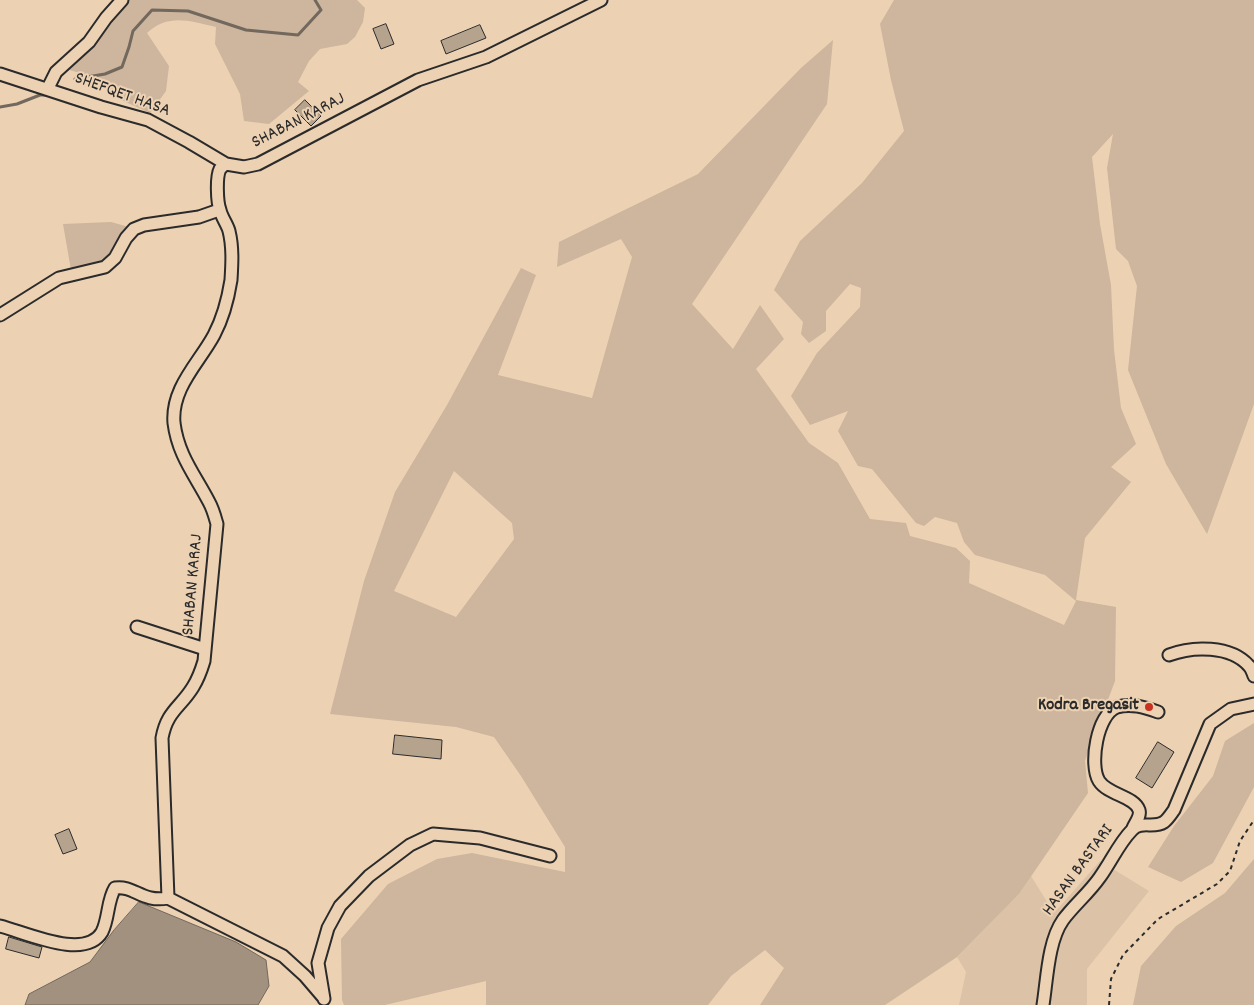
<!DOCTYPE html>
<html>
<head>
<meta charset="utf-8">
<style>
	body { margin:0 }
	canvas { display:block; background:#ecd1b3 }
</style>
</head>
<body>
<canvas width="1254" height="1005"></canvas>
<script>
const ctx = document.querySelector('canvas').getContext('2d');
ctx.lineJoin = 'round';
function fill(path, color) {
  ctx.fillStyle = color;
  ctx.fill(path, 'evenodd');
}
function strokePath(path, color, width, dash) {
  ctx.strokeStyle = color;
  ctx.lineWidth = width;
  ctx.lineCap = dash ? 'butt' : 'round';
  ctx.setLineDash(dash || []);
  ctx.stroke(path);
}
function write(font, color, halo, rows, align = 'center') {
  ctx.font = font + ' Dekko,sans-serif';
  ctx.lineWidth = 4;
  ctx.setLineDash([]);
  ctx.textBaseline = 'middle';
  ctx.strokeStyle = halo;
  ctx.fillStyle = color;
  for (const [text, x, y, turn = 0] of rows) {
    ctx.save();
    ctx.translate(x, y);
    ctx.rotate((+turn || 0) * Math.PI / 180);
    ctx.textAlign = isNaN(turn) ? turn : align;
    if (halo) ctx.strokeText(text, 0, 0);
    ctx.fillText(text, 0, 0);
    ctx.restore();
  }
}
fill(new Path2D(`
	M1100 861 1149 891 1087 969V1005H959L966 972 957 957 1019 894 1031 876 1054 913Z`), '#dcc3a8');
fill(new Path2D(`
	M123 0H357L365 8 363 22 355 37 347 44 320 49 309 61 298 82 309 91 269 124 244 121 240 94 215 44 216 27C190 21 168 13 147 33L169 66 166 91 150 113 108 94 104 80 59 67Z
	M894 0H1254V404L1207 534 1166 464 1128 370 1137 286 1128 261 1116 249 1107 168 1113 134 1092 157 1100 224 1111 285 1114 350 1121 408 1136 444 1111 467 1131 482 1085 538 1076 600 1116 607 1115 681 1085 761 1088 793 1019 894 957 957 885 1005H760L784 968 765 950 731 976 708 1005H486V981L385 1005H344L342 1000 341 939 388 884 437 859 472 853 565 872V847L521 776 494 737 456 727 330 714 364 581 395 492 447 405 521 268 536 275 498 375 592 398 632 257 621 239 557 267 559 242 698 174 801 68 833 40 827 104 692 304 733 349 760 305 784 339 756 369 809 443 838 463 870 519 906 523 910 536 956 548 970 561 969 583 1064 625 1076 601 1045 575 975 555 964 542 957 523 935 517 924 526 916 523 872 469 858 466 838 431 848 411 810 425 791 396 817 353 860 307 861 288 850 284 826 311V331L809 343 801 334 803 322 774 290 800 241 862 183 904 131 891 80 880 24ZM454 471 512 523 514 539 456 617 394 591Z
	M111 222 129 227 111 254 102 262 71 270 63 224Z
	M1254 723V787L1213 863 1181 882 1148 867 1174 826 1213 776 1225 741Z
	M1254 859V1005H1133L1141 966 1176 926 1225 893Z`), '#cdb69d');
const water = new Path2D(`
	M139 902 236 942 266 960 269 986 258 1005H25L29 994 90 962 114 930Z`);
fill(water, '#a2917f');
strokePath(water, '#72685d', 1);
strokePath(new Path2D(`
	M75 79 105 74 122 67 129 47 133 31 152 10 188 11 246 30 298 35 321 10 315 0
	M0 107 17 104 40 95H47`), '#72685d', 3);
const building = new Path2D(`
	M386 24 394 44 381 49 373 29Z
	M480 25 486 38 446 54 441 41Z
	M305 100 321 116 311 126 295 110Z
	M395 735 442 740 441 759 393 754Z
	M1158 742 1174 752 1152 788 1136 778Z
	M69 829 77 849 63 854 55 835Z
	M9 937 42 947 39 958 6 949Z`);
fill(building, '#b6a38e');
strokePath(building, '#2b2b2b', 1);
const minor = new Path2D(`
	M0 74 101 107 148 120 189 142 226 164 244 167 258 164 418 80 486 57 601 0
	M48 88 56 72 89 42 106 18 122 0
	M0 315 59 278 105 267 115 258 126 238 134 229 144 225 199 217 219 210
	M137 627 205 649
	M1169 655C1192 646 1231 645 1249 666 1251 668 1253 673 1254 676
	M1133 828C1135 823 1141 816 1139 810 1134 796 1108 795 1099 781 1089 765 1097 714 1117 707 1131 703 1144 707 1158 712
	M168 898 162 738C167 711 180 708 193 687 198 679 201 671 204 661L217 524C215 517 213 509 209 502 195 475 178 455 174 423 171 388 199 363 214 335 223 318 228 299 231 280 232 264 233 247 229 231 227 224 222 218 220 210 217 202 216 177 220 169 220 169 225 164 226 164
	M168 898 283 956 305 976 323 997
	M0 926C25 932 85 961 102 932 109 918 107 901 115 888 134 885 142 903 168 898
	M324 999 318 963 328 928 340 906 369 876 410 845 433 834 480 838 550 856
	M1043 1005C1047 980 1048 941 1063 920 1074 905 1089 893 1100 877 1111 862 1119 843 1132 830 1141 820 1154 829 1164 822 1168 819 1171 814 1174 810L1210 724 1231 709 1254 704`);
strokePath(minor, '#2b2b2b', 15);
strokePath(new Path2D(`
	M1109 1005 1111 979 1123 955 1158 919 1217 884 1230 871 1240 841 1254 820`), '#2b2b2b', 2, [4, 4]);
strokePath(minor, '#ecd1b3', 11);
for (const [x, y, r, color] of [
	[1149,707,5,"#c8321e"]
]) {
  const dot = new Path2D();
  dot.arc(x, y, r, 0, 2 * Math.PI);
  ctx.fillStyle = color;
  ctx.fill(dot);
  strokePath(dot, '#ecd1b3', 2);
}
write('18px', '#2b2b2b', '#ecd1b3', [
	["SHEFQET HASA",122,96,20],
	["SHABAN KARAJ",299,122,-27],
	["SHABAN KARAJ",194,585,-85],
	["HASAN BASTARI",1079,871,-54]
]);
write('bold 18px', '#2b2b2b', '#ecd1b3', [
	["Kodra Bregasit",1139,707]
], 'right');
</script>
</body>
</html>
